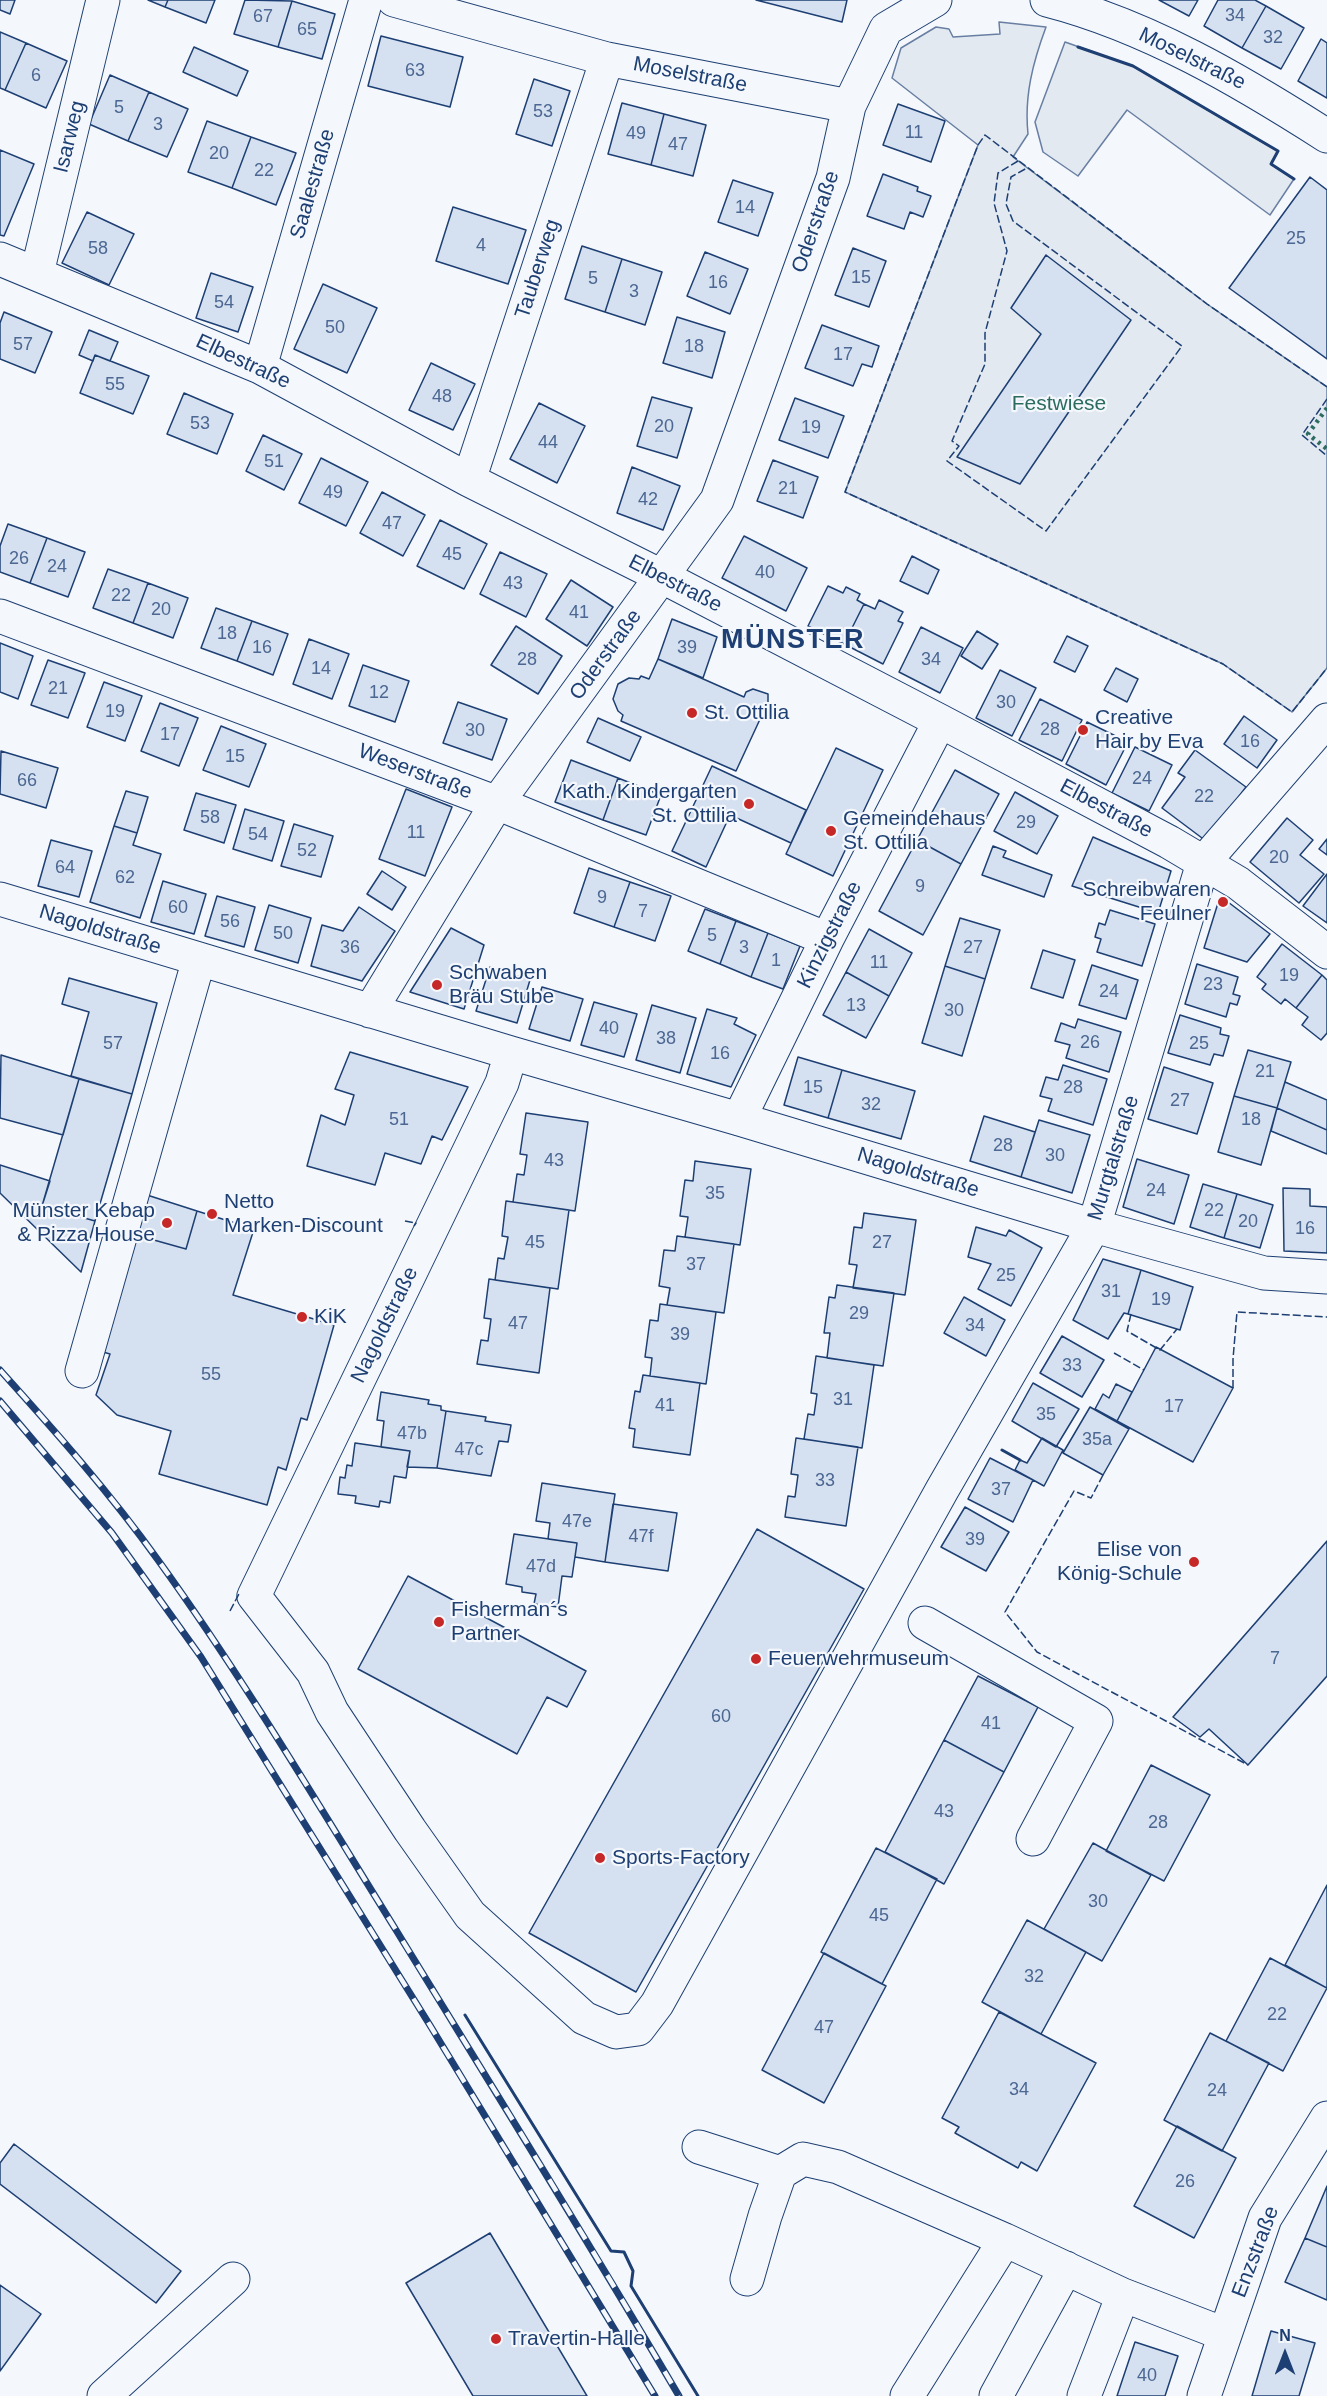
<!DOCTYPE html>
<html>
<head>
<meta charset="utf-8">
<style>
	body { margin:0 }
	#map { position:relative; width:1327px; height:2396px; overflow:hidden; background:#f4f7fb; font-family:Arial,sans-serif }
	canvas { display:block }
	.north { position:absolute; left:1255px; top:2324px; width:60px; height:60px; -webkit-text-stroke:4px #f4f7fb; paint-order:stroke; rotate:0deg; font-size:16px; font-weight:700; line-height:24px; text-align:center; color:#1d3f73 }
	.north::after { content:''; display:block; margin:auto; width:21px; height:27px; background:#1d3f73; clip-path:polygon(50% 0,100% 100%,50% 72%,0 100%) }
</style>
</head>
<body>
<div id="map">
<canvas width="1327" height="2396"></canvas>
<div class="north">N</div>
</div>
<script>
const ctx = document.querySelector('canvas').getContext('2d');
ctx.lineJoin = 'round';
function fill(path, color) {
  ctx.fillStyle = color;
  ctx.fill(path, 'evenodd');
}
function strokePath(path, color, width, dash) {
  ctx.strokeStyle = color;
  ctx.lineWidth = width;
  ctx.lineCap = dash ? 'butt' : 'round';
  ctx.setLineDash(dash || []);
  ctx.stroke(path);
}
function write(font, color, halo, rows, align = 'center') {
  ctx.font = font + ' Arial,sans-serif';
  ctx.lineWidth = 4.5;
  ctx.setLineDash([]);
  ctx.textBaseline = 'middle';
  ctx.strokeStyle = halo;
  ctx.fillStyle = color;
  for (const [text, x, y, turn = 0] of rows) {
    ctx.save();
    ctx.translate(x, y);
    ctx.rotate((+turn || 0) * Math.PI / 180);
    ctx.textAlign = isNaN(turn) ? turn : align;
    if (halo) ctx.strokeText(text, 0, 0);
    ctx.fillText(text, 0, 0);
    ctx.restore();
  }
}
const green = new Path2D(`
	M999 22 1046 27C1033 62 1024 96 1028 134L1013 157 1207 304 1327 387V668L1292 712 1223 664 845 492 978 145 892 78 901 48 936 27 949 29 953 37 1000 34Z
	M1065 42 1133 66 1278 151 1271 164 1294 179 1270 215 1127 110 1078 176 1043 152 1035 122Z`);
fill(green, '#e3e9f0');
strokePath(green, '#687fa3', 1.5);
const building = new Path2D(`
	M0 0H15L10 14 0 10Z
	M148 0H168L165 7Z
	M168 0H215L206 23 165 7Z
	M245 0 292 1 278 47 234 34Z
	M756 0H847L842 22Z
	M1159 0H1198L1189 16Z
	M1218 0H1255L1266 6 1242 48 1204 26Z
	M292 1 335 14 322 59 278 47Z
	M1266 6 1304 28 1281 69 1242 48Z
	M0 32 26 43 5 90 0 88Z
	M381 36 463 57 450 107 368 86Z
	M1321 39 1327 43V98L1298 81Z
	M26 43 67 61 46 108 5 90Z
	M194 47 248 71 237 96 183 72Z
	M110 75 149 92 128 141 89 124Z
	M534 79 570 91 552 146 516 134Z
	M149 92 188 109 167 157 128 141Z
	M622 103 664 114 651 165 608 154Z
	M898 104 945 121 931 162 883 145Z
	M664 114 706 125 693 176 651 165Z
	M207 121 251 137 232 188 188 172Z
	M251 137 296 153 276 205 232 188Z
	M0 150 34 164 4 236 0 235Z
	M883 174 918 187 917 191 931 196 923 217 910 212 904 229 867 216Z
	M1310 177 1327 190V359L1229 288Z
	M733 180 773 193 758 236 718 222Z
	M453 207 526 230 508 284 436 261Z
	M87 212 134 234 109 285 62 263Z
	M582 246 622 259 605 312 565 299Z
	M853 248 886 261 869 307 835 295Z
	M705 252 748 269 730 314 687 296Z
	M1046 255 1131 320 1020 484 957 457 1041 334 1011 308Z
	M622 259 662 272 645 325 605 312Z
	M211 273 253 287 238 332 196 318Z
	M323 284 377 308 347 373 294 349Z
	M4 312 52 332 35 373 0 359V323Z
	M677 317 725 332 712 378 663 363Z
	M822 325 879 346 872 367 862 364 853 386 805 368Z
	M89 330 118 342 110 361 95 355 93 361 79 355Z
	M95 355 149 376 133 414 80 393Z
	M431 363 475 384 453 430 409 410Z
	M184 393 233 414 217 454 167 434Z
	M652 397 692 408 677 458 637 446Z
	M795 398 844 416 828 458 779 440Z
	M539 403 585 426 557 483 510 459Z
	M263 435 302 454 284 490 246 471Z
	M321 458 368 482 346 526 299 503Z
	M773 460 818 477 803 518 757 501Z
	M632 467 680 486 663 530 617 513Z
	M382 492 425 515 403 556 360 533Z
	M440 520 487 544 464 589 417 566Z
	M8 524 47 538 30 583 0 572V546Z
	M744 536 807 568 786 611 722 578Z
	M47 538 85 552 68 597 30 583Z
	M500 552 547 574 526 617 480 594Z
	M912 556 939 570 928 594 900 581Z
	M108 569 148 583 133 623 93 608Z
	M571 580 613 607 587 646 546 619Z
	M148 583 188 598 173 638 133 623Z
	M828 586 843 593 846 587 860 594 857 600 864 604 844 644 808 626Z
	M879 600 903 612 898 621 903 623 883 664 844 644 864 604 875 609Z
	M216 608 252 621 237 661 201 648Z
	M672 619 717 637 703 678 658 659Z
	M252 621 288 634 273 675 237 661Z
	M516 626 562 656 538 694 491 665Z
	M921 627 963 648 940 693 899 672Z
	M977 631 998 644 982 669 961 656Z
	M1067 636 1088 646 1075 672 1054 662Z
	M309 639 349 654 332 699 293 684Z
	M0 643 33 656 18 699 0 692Z
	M658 659 744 697 746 692 753 689 768 694V702L736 771 621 721 623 715 618 711 613 699 618 684 629 678 639 679 641 676 649 679Z
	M48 660 85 673 68 718 31 705Z
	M363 665 409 681 395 722 349 706Z
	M1116 668 1138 679 1127 702 1104 690Z
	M1000 670 1036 688 1012 736 976 718Z
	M104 682 142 696 125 741 87 727Z
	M1040 699 1082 720 1062 761 1019 740Z
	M458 702 507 719 492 760 443 743Z
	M160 703 198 718 179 766 141 751Z
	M1244 716 1277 740 1257 768 1224 744Z
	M598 718 641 737 630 761 587 742Z
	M1087 722 1128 742 1106 785 1066 764Z
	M221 726 266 744 249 787 203 770Z
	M1135 747 1172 765 1149 811 1112 793Z
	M836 748 883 770 833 876 786 854Z
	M1195 750 1246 787 1206 841 1162 808 1185 777 1178 773Z
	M1 751 58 768 46 808 0 794Z
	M571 760 618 778 603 820 555 802Z
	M712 766 806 810 791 843 730 815 706 867 672 851Z
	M955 770 999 794 961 864 917 840Z
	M618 778 661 795 646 835 603 820Z
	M406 789 452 807 425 876 379 859Z
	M126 791 148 797 137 833 114 826Z
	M1015 792 1058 816 1037 854 994 831Z
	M196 793 236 805 224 843 184 830Z
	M245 809 284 821 272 861 233 849Z
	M1287 818 1313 840 1300 855 1324 874 1299 903 1250 862Z
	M294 824 333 836 321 877 281 866Z
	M114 826 137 833 133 845 161 854 140 918 90 902Z
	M1093 837 1171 871 1158 913 1072 886Z
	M1327 839V855L1319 849Z
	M51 840 92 851 79 897 38 886Z
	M917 840 961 864 923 935 879 911Z
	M993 846 1006 851 1003 857 1052 875 1044 897 982 875Z
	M589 868 630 882 614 927 574 913Z
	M382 871 406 887 392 910 367 894Z
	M1327 874V923L1303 906Z
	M163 881 206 894 194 934 151 922Z
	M630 882 671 896 655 941 614 927Z
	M217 896 255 907 244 947 205 936Z
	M1228 902 1270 934 1247 962 1204 948 1218 903Z
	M269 905 311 918 298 963 255 950Z
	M359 907 395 931 362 981 311 966 322 925 343 931Z
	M705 909 736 921 720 964 688 951Z
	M1110 910 1155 924 1142 966 1097 952 1101 939 1095 937 1099 923 1105 925Z
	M960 918 1000 930 985 979 945 966Z
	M736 921 768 933 751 977 720 964Z
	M451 928 484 945 464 1009 410 992Z
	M869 929 912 953 889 996 846 972Z
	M768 933 800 946 783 989 751 977Z
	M1282 944 1322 975 1296 1008 1285 999 1281 1004 1262 989 1266 984 1257 977Z
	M1043 950 1075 960 1063 998 1031 988Z
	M1197 964 1238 977 1233 994 1240 996 1237 1005 1230 1003 1226 1017 1185 1004Z
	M1092 965 1138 980 1126 1019 1079 1005Z
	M945 966 985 979 962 1056 922 1043Z
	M490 967 530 980 517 1023 476 1011Z
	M846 972 889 996 866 1038 823 1015Z
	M1322 975 1327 980V1033L1321 1040 1302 1025 1308 1017 1296 1008Z
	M69 978 157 1003 132 1094 71 1076 89 1012 62 1004Z
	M542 987 583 999 570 1041 529 1029Z
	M594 1002 637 1014 624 1057 581 1045Z
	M652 1005 696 1018 680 1073 636 1060Z
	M707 1009 737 1018 734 1024 756 1035 731 1087 687 1074Z
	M1180 1015 1221 1028 1220 1034 1229 1036 1223 1056 1214 1054 1210 1065 1168 1053Z
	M1078 1019 1121 1032 1109 1072 1066 1058 1070 1045 1055 1041 1061 1023 1075 1028Z
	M1248 1050 1291 1062 1277 1108 1234 1096Z
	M350 1052 468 1087 442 1140 432 1136 421 1164 385 1153 375 1185 307 1166 321 1115 345 1125 354 1095 335 1089Z
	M1 1055 79 1079 63 1135 0 1118Z
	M798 1057 842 1070 828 1118 784 1105Z
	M1063 1065 1107 1079 1093 1125 1048 1111 1052 1099 1040 1096 1046 1077 1058 1080Z
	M1164 1067 1213 1083 1197 1134 1148 1119Z
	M842 1070 915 1091 901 1139 828 1118Z
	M79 1079 132 1094 95 1221 42 1206Z
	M1285 1082 1327 1100V1130L1277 1108Z
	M1234 1096 1277 1108 1261 1165 1218 1152Z
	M1277 1108 1327 1130V1154L1271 1131Z
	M526 1113 588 1122 575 1211 513 1202 517 1174 524 1175 527 1155 520 1154Z
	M984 1116 1035 1132 1021 1177 970 1161Z
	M1039 1120 1090 1135 1072 1193 1021 1177Z
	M1137 1159 1189 1175 1174 1224 1123 1207Z
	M695 1161 751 1169 740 1245 685 1237 688 1217 680 1216 685 1180 693 1181Z
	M0 1165 50 1181 42 1206 95 1221 81 1272 0 1193Z
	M1203 1184 1237 1194 1224 1238 1190 1227Z
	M1283 1188 1310 1189V1206L1327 1207V1253L1284 1251Z
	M1237 1194 1273 1205 1260 1248 1224 1238Z
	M147 1195 197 1211 186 1249 136 1235Z
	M506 1201 569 1210 558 1289 495 1280 498 1258 504 1259 508 1237 502 1236Z
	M197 1211 254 1229 233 1295 334 1325 307 1420 301 1418 286 1470 278 1467 267 1505 159 1474 171 1431 117 1415 96 1395 110 1354 103 1352 136 1235 186 1249Z
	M864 1213 916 1220 905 1295 853 1288 857 1265 849 1264 854 1227 862 1228Z
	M976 1227 1006 1236 1009 1230 1042 1248 1011 1306 978 1289 991 1264 968 1257Z
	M677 1236 734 1244 724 1313 667 1305 670 1288 659 1286 664 1250 675 1251Z
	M1103 1259 1141 1270 1128 1314 1124 1313 1108 1339 1073 1320Z
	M1141 1270 1193 1287 1180 1330 1128 1314Z
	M489 1279 550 1288 539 1373 477 1364 481 1340 488 1341 491 1319 484 1318Z
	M837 1285 894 1293 883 1366 827 1358 830 1333H824L829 1297 835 1298Z
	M964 1297 1005 1320 986 1356 944 1333Z
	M660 1304 716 1312 706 1384 650 1376 652 1358 645 1357 650 1320 658 1321Z
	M1062 1336 1104 1360 1082 1397 1040 1373Z
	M1156 1347 1233 1388 1193 1462 1117 1421Z
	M816 1356 874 1365 862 1448 804 1439 808 1414 814 1415 817 1394 811 1393Z
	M643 1375 700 1383 690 1455 633 1447 635 1429 629 1428 635 1391 640 1392Z
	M1033 1383 1079 1409 1056 1447 1012 1421Z
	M1116 1384 1132 1392 1117 1421 1095 1409 1103 1394 1109 1398Z
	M381 1392 429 1400 428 1404 441 1406V1410L446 1411 437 1468 407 1467 410 1451 381 1447 384 1421 377 1420Z
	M1090 1407 1129 1429 1103 1475 1063 1453Z
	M446 1411 486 1417 485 1421 511 1425 508 1442 499 1441 491 1476 437 1468Z
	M796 1438 858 1447 846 1526 785 1517 788 1496 795 1497 798 1475 791 1474Z
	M1042 1438 1063 1450 1044 1486 1015 1470 1020 1460 1027 1463Z
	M355 1443 410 1451 406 1478 394 1476 390 1503 380 1501 379 1507 355 1503 356 1496 338 1494 340 1477 345 1478 347 1465 352 1466Z
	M990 1458 1033 1480 1013 1522 968 1499Z
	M542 1483 615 1494 605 1562 575 1557 577 1543 548 1539 550 1523 536 1521Z
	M613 1504 677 1513 668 1571 605 1562Z
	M965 1507 1009 1532 986 1571 941 1547Z
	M757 1529 864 1589 636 1992 529 1933Z
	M514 1534 577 1543 572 1577 562 1576 558 1607 534 1604 536 1594 522 1592V1587L506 1584Z
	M1327 1541V1676L1248 1765 1209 1729 1200 1737 1173 1717Z
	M408 1576 586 1671 567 1707 547 1697 517 1754 358 1669Z
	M978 1676 1038 1707 1004 1772 944 1740Z
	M944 1740 1004 1772 944 1884 885 1852Z
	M1151 1765 1210 1795 1164 1881 1106 1851Z
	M1093 1843 1151 1875 1102 1961 1044 1929Z
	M876 1848 937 1879 882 1984 821 1952Z
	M1327 1885V1988L1285 1965Z
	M1027 1920 1086 1952 1041 2034 982 2002Z
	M824 1953 886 1986 824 2103 762 2070Z
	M1270 1958 1327 1988 1283 2071 1226 2041Z
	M999 2012 1096 2063 1037 2171 1021 2162 1018 2168 955 2133 959 2127 942 2118Z
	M1210 2033 1269 2063 1222 2151 1164 2120Z
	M1177 2126 1236 2158 1194 2238 1134 2206Z
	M14 2144 181 2271 156 2303 0 2184V2163Z
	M1327 2186V2247L1305 2238Z
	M490 2233 587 2396H473L406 2283Z
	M1305 2238 1327 2247V2300L1285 2282Z
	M0 2285 41 2314 0 2371Z
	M1271 2331 1315 2343 1299 2396H1252Z
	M1135 2342 1178 2356 1165 2396H1117Z`);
fill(building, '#d5e0f0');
strokePath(building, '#1d3f73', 1.5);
const minor = new Path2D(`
	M394 0 607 59 849 106
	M1047 0C1148 26 1241 81 1327 136
	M0 259 260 367 469 480 663 577 940 721 1169 842 1238 883 1327 952
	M37 273 103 0
	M260 367 366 0
	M469 480 607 59
	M0 616 497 803 827 939
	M0 899 511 1053 739 1119 1094 1226 1264 1273 1327 1277
	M370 1011 497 803 717 500 833 178 849 106 886 29 935 0
	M511 1053 502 1083 254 1596 313 1672 332 1712 410 1830 470 1915 584 2018 616 2032 638 2029 657 2004 942 1490 1094 1226 1203 863 1327 720
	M739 1119 827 939 940 721
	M82 1371 199 959
	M925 1623 1096 1721 1033 1839
	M699 2147 780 2173 803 2159 838 2167 1005 2240 1123 2295 1224 2334
	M747 2279 765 2216 780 2173
	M104 2396 233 2279
	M907 2396 1005 2240
	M996 2396 1066 2268
	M1084 2396 1123 2295
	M1204 2396 1265 2218 1327 2118`);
strokePath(minor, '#1d3f73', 35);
strokePath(minor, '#f4f7fb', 33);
const rail = new Path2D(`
	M0 1370C55 1431 110 1493 158 1560 244 1679 319 1806 396 1930 491 2085 587 2239 679 2396
	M0 1401 112 1533 201 1657 431 2027 655 2396`);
strokePath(rail, '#1d3f73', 7);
strokePath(rail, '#f4f7fb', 4.5, [14]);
strokePath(new Path2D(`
	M1327 408 1308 434 1327 449`), '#2c6c60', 4.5, [3, 4.5]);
strokePath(new Path2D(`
	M1018 161 998 173 994 203 1007 251 985 333V364L952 441 959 446 947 461 1046 531 1182 346 1013 221 1006 204 1011 177 1027 168
	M1327 387 1207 304 985 135 978 145 845 492 1223 664 1292 712 1327 668
	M1327 399 1302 435 1327 456
	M405 1221 416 1223 414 1226
	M1131 1314 1127 1331 1160 1350 1177 1329
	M1114 1353 1144 1370
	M1233 1388V1359L1237 1312 1327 1317
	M1103 1475 1091 1498 1074 1491 1005 1612 1037 1652 1248 1765
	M230 1611 240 1592`), '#1d3f73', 1.5, [8, 3]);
strokePath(new Path2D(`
	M1078 47 1133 66 1278 151 1271 164 1294 179
	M1002 1450 1020 1460
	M465 2015 611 2251 624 2252 633 2271 631 2286 698 2396`), '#1d3f73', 3);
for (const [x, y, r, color] of [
	[692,713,6,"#c62828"],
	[1083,730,6,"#c62828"],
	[749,804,6,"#c62828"],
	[831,831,6,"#c62828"],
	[1223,902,6,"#c62828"],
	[437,985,6,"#c62828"],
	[212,1214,6,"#c62828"],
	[167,1223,6,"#c62828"],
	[302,1317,6,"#c62828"],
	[1194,1562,6,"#c62828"],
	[439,1622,6,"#c62828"],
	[756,1659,6,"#c62828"],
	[600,1858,6,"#c62828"],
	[496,2339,6,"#c62828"]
]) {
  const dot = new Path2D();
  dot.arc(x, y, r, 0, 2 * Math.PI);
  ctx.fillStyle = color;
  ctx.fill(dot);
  strokePath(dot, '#f4f7fb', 2);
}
write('18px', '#4b6792', null, [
	["34",1235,16],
	["67",263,17],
	["65",307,30],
	["32",1273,38],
	["63",415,71],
	["6",36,76],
	["5",119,108],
	["53",543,112],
	["3",158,125],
	["11",914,133],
	["49",636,134],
	["47",678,145],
	["20",219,154],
	["22",264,171],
	["14",745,208],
	["25",1296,239],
	["4",481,246],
	["58",98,249],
	["15",861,278],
	["5",593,279],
	["16",718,283],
	["3",634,292],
	["54",224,303],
	["50",335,328],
	["57",23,345],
	["18",694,347],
	["17",843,355],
	["55",115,385],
	["48",442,397],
	["53",200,424],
	["20",664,427],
	["19",811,428],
	["44",548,443],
	["51",274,462],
	["21",788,489],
	["49",333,493],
	["42",648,500],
	["47",392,524],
	["45",452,555],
	["26",19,559],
	["24",57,567],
	["40",765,573],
	["43",513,584],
	["22",121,596],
	["20",161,610],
	["41",579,613],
	["18",227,634],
	["16",262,648],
	["39",687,648],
	["28",527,660],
	["34",931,660],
	["14",321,669],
	["21",58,689],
	["12",379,693],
	["30",1006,703],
	["19",115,712],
	["28",1050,730],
	["30",475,731],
	["17",170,735],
	["16",1250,742],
	["15",235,757],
	["24",1142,779],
	["66",27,781],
	["22",1204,797],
	["58",210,818],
	["29",1026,823],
	["11",416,833],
	["54",258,835],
	["52",307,851],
	["20",1279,858],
	["64",65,868],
	["62",125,878],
	["9",920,887],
	["9",602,898],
	["60",178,908],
	["7",643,912],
	["56",230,922],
	["50",283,934],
	["5",712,936],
	["36",350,948],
	["3",744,948],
	["27",973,948],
	["1",776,961],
	["11",879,963],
	["19",1289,976],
	["23",1213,985],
	["24",1109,992],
	["13",856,1006],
	["30",954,1011],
	["40",609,1029],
	["38",666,1039],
	["26",1090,1043],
	["57",113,1044],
	["25",1199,1044],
	["16",720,1054],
	["21",1265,1072],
	["15",813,1088],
	["28",1073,1088],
	["27",1180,1101],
	["32",871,1105],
	["51",399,1120],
	["18",1251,1120],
	["28",1003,1146],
	["30",1055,1156],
	["43",554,1161],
	["24",1156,1191],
	["35",715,1194],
	["22",1214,1211],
	["20",1248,1222],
	["16",1305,1229],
	["45",535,1243],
	["27",882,1243],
	["37",696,1265],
	["25",1006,1276],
	["31",1111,1292],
	["19",1161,1300],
	["29",859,1314],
	["47",518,1324],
	["34",975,1326],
	["39",680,1335],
	["33",1072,1366],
	["55",211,1375],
	["31",843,1400],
	["41",665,1406],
	["17",1174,1407],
	["35",1046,1415],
	["47b",412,1434],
	["35a",1097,1440],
	["47c",469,1450],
	["33",825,1481],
	["37",1001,1490],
	["47e",577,1522],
	["47f",641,1537],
	["39",975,1540],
	["47d",541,1567],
	["7",1275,1659],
	["60",721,1717],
	["41",991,1724],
	["43",944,1812],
	["28",1158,1823],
	["30",1098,1902],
	["45",879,1916],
	["32",1034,1977],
	["22",1277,2015],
	["47",824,2028],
	["34",1019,2090],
	["24",1217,2091],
	["26",1185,2182],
	["40",1147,2376]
]);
write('21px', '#1d3f73', '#f4f7fb', [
	["Moselstraße",1192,59,26],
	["Moselstraße",690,75,11],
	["Isarweg",70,137,-76],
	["Saalestraße",313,184,-74],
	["Oderstraße",816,222,-71],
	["Tauberweg",538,269,-72],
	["Elbestraße",243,362,25],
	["Elbestraße",675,584,27],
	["Oderstraße",606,655,-54],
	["Weserstraße",415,772,21],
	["Elbestraße",1106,809,28],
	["Nagoldstraße",100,930,17],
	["Kinzigstraße",830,935,-63],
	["Murgtalstraße",1114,1158,-73],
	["Nagoldstraße",918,1173,17],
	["Nagoldstraße",385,1325,-64],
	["Enzstraße",1256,2252,-69]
]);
write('21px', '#2c6c60', '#f4f7fb', [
	["Festwiese",1059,404]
]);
write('21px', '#1d3f73', '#f4f7fb', [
	["St. Ottilia",704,713],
	["Creative",1095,718],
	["Hair by Eva",1095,742],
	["Kath. Kindergarten",737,792,"right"],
	["St. Ottilia",737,816,"right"],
	["Gemeindehaus",843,819],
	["St. Ottilia",843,843],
	["Schreibwaren",1211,890,"right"],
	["Feulner",1211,914,"right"],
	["Schwaben",449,973],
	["Bräu Stube",449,997],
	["Netto",224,1202],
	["Marken-Discount",224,1226],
	["Münster Kebap",155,1211,"right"],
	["& Pizza House",155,1235,"right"],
	["KiK",314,1317],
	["Elise von",1182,1550,"right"],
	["König-Schule",1182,1574,"right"],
	["Fisherman´s",451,1610],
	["Partner",451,1634],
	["Feuerwehrmuseum",768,1659],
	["Sports-Factory",612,1858],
	["Travertin-Halle",508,2339]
], 'left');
ctx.letterSpacing = '1.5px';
write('bold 27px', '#1d3f73', '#f4f7fb', [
	["MÜNSTER",793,641]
]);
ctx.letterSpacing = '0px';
</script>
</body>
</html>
